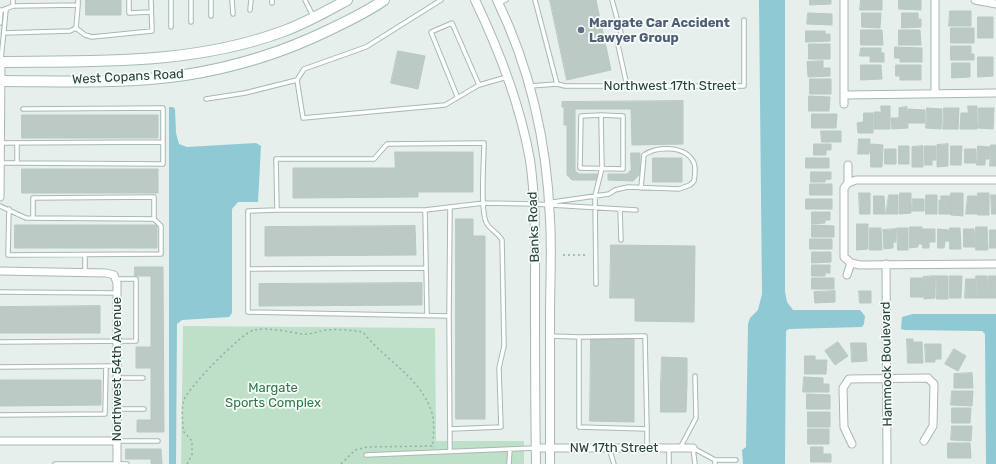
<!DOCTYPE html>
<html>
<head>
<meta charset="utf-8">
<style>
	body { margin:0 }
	canvas { display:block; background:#e6efeb }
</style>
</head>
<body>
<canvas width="996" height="464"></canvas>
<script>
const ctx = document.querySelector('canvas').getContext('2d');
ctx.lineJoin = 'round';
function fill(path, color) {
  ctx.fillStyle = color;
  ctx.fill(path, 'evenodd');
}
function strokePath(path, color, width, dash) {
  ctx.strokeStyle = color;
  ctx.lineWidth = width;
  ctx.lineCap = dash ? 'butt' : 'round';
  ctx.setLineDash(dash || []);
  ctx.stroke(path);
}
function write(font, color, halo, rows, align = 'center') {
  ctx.font = font + ' Rubik,sans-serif';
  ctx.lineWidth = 3.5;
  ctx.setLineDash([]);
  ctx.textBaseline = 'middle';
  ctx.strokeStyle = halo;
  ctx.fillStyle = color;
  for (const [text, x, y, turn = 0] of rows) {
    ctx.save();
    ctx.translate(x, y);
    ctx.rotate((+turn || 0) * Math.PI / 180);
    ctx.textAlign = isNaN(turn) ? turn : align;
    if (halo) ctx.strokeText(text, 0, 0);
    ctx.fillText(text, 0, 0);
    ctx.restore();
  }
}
fill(new Path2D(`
	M183 326 435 328 436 441H524V464H181Z`), '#bfe0c8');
fill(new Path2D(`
	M759 0H785V292L787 302 793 310H860L865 316 864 324 862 327 789 329 786 331 785 464H743L742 450 746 447 748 324 750 318 758 310 762 294Z
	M169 107H173L175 109 176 133 179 144 187 147 256 143 261 146 258 202H238L232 209V313L229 317 182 320 177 324 176 464H169Z
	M913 314H996V464H986L985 334 982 331 905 330 901 329 902 317Z`), '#8ec9d4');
const building = new Path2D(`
	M86 0H121V15H86Z
	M550 0H596L611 70 567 80Z
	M810 0H831V4L810 5Z
	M861 0H882V10H860Z
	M899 0H921V10L899 9Z
	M950 11H971V26H949Z
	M808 13 832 14V25L807 24Z
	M862 13H881L880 28 862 27Z
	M902 13H918V19H921V27L902 28Z
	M978 17H993V38H978Z
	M951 28H974V43H951Z
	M861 30H882L883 45H861Z
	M899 30H920L921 45H899Z
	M806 31H825V34H830V41L806 42Z
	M809 44H830V59H809Z
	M951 46H971V54H974V60H951Z
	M895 47 922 48V62H900V58H895Z
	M861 48H881V53H884V62H870V56H860Z
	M398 51 425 56 418 89 391 83Z
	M978 57H993V76L978 77Z
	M823 61V68H830V76L808 77 807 62Z
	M952 63H970V77L952 78Z
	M861 65H881L882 79 861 80Z
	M896 65H921V80H900V76H896Z
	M810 79H831V94H810Z
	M809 96 830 97 829 111H809Z
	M683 101V144L632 145 631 109H575V171L579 174H597V180H572L567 175V125H564V107H562V102Z
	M881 106H890V129H874V112H881Z
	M968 106H977V129H960L961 113H968Z
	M907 107 908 128 892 129 891 118H899V108Z
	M927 108 942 109 941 129 926 128Z
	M944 108H959L958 129H943Z
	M979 108H994L993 129 978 128Z
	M909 109 925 110V123H909Z
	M864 113H873V133H858L857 123 863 122Z
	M812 114H837L836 128H812Z
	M22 115H158V138H22Z
	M821 131H841V142H822Z
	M859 139H870L869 154H858Z
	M814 144H831V150H826V155H814Z
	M871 144 883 145 882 167H871Z
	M948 144V166L937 167V145Z
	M991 145H996V166H990Z
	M899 146H909V164H899Z
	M923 146V167H912V147Z
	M925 146H936V160H932V165H925Z
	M951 146H962L961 165H951Z
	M978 146 990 147 989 159H985V165H977Z
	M885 149H896V164H885Z
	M965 149H976V163H965Z
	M395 152H473V192H418V197L293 198V168H395Z
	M631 153H640V174L633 181 608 180V174H627L631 170Z
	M653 158H682V182H653Z
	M806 158H829V168H806Z
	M22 169H158V193H22Z
	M811 172H831V179L825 180V182H811Z
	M810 184H832V195H810Z
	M859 193H870V214H860Z
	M900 193H911V213L900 214Z
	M951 193H963V216L951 215Z
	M978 193H989V215H978Z
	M889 195H898V214H886Z
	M926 195H937V214H926Z
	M991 195H996V214H992Z
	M874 196H884L885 214H874Z
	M941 196H951V214H939V200H941Z
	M968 196H977V214H966Z
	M806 199H832V209H806Z
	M913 199H924V211H912Z
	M812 212H830V220H825V223L812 224Z
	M456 219H473V236H485V419H456Z
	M857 224H868V249L857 250Z
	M15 225H157V248H15Z
	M812 225 834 226V237H812Z
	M415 226 416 255 265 256V227Z
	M910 227H922V244H918V247L910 248Z
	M976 227H987L988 250H976Z
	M870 228H881L882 250H870Z
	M897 228H908V250H898Z
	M950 228H960L961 249H950Z
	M896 229V242H893V248L884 249 883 230Z
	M923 229H935V242H929V248H923Z
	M938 229 949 230V241H945L944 248H938Z
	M964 229H974L975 247H964Z
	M990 230H996V248H990Z
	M810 239H832V249H810Z
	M611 245 695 246 694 322 635 321V298H610Z
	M812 252H831V262L812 263Z
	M812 265H830V273H825V276H812Z
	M135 267H163L164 432H137V420H151V368H136V347H151V276H135Z
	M935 276V298L924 299 923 277Z
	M936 276H948V299H937Z
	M950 276H962L961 298H950Z
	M976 276H987L988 298H977Z
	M989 276H996V298H989Z
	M812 278H834V289H812Z
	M911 278H922L923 297H911Z
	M966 279H975L976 298H965Z
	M422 283V305L259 306V284Z
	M835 291V302L815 303 814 292Z
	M859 291H871V303H860Z
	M100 306V333H0V307Z
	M591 339H634V422L590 421Z
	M907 339H913V342H922L923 363H908Z
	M838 342 848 356 835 365 825 351Z
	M851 343H866L867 361 852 362Z
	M925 344H941V359H935V362H926Z
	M954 349 966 356 958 371 945 364Z
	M805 356H815V360H827L826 374H805Z
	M662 357 687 358V384H661Z
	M972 373 973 388H954V374Z
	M804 377 823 378V384H829V392H803Z
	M0 380H101V405L0 406Z
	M661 384H687L686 412H661Z
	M952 391H973L972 406 951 405Z
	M807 394 830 395V409H807Z
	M952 408H971L970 423H952Z
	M808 412H830V427H808Z
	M952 426H972L971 441 951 440Z
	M808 429H829V444H808Z
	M948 443H970L971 458H948Z
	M811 447H823V454H831V462H811Z
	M126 449H161L162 464H151V459H126Z`);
fill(building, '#bbcac4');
strokePath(building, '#b8c9c2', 1);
const service = new Path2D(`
	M129 0V13L151 12
	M211 0V16
	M232 0 233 14
	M305 0 313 16
	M441 0 366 47 304 69 297 80 303 118 445 105 479 85 507 77
	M535 0 557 84
	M612 0 621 33 618 45 627 86
	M272 3V0
	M498 3 506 0
	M13 6 78 5V0
	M250 10 251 0
	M0 11 13 6V0
	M191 22V0
	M0 23 1 10
	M171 27V0
	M76 28 85 35 92 37 152 31 151 0
	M76 28 78 5
	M4 33 70 31 76 28
	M1 60 6 10
	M530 86 557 84 565 86H744V20
	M457 96 431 32 452 23 479 85
	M206 99 245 93 297 80
	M1 143 163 142V108L23 109
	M17 144V163L163 164V142
	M1 163H17
	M550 205 553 202 609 194 615 190 628 187 679 189 690 185 694 181C695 175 696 169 694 163 686 145 656 146 644 155L641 188
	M0 206 26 218 154 219V197L33 198V218
	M9 209 8 255 161 254V226L154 219
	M277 210 248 211V312L449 316 450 207
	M425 210 427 316
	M620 210 621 240
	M85 255V273
	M249 269 426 268
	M596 284 595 196 602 168 601 115 581 116 580 168 623 169V116L601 115
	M0 292 117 293
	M449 316 450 451
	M550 336 579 337V427L647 429 645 336 579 337
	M0 342 136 341V279H116
	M0 367 117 366
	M117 378H143
	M117 409H144
	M0 415 105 414 106 366
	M450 429 501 427 499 368 504 346 502 240C498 233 488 228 486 222 480 209 484 160 484 143L387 144 374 159H276L277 210H425L484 203 534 204 636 210
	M647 429V448
	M117 441H158
	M609 448 614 464
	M669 448V464
	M680 448 696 418 695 376
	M693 448 715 460V464
	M693 448 695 464
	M366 455 535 448
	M715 460H736
	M55 464H96
	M96 464H127
	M509 464 510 449`);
const minor = new Path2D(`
	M844 0V104
	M935 0V93
	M975 0 996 4
	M845 95 996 93
	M848 183 856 180H996
	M0 197 1 62
	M851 263 860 265 996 264
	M886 264 887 464
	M0 271 106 273 114 275 117 283V464
	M847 275 851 263 844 257V188L848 183V165
	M0 441H117
	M852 444 844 427 843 388 849 379 928 378 934 384 933 426 924 441
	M535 448H693`);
const tertiary = new Path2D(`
	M475 0C500 52 520 104 530 160 536 202 535 243 535 285 535 344 535 404 536 464
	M497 0C530 68 547 143 550 219 552 251 550 284 550 316 550 365 550 415 550 464`);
const secondary = new Path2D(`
	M0 62C96 61 193 65 284 31 306 23 327 11 347 0
	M0 81C60 81 125 84 185 75 236 67 282 53 329 30 348 21 367 12 384 0`);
strokePath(service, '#a8b8b2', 5.5);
strokePath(minor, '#a8b8b2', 9);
strokePath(tertiary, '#a8b8b2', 10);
strokePath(secondary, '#a4bbb3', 12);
strokePath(new Path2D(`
	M563 255H586
	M187 464 192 455V441L183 431C183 422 181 409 184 400 188 388 241 333 254 330 268 327 289 332 302 334 311 335 318 331 326 330 338 329 351 330 363 332 384 360 421 377 432 413 435 423 433 437 433 447
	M341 464 355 450 367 447 433 446`), '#86b3a5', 1.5, [2, 3]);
strokePath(service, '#fff', 3.5);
strokePath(minor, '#fff', 7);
strokePath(tertiary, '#fff', 8);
strokePath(secondary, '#fff', 10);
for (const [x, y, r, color] of [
	[581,30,4,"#5c6f8a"]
]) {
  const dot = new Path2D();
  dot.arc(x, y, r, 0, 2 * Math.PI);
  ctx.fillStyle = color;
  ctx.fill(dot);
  strokePath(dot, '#f7fbf9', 1.5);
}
write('bold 13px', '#4e5e75', '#f7fbf9', [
	["Margate Car Accident",589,23],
	["Lawyer Group",589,38]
], 'left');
write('13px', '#24423a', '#f7fbf9', [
	["West Copans Road",128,77,-3],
	["Northwest 17th Street",670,86],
	["Banks Road",534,227,-92],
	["Hammock Boulevard",887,364,-91],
	["Northwest 54th Avenue",117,369,-90],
	["NW 17th Street",614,448]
]);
write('13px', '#2d7a4b', '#f7fbf9', [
	["Margate",273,388],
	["Sports Complex",273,403]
]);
</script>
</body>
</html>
